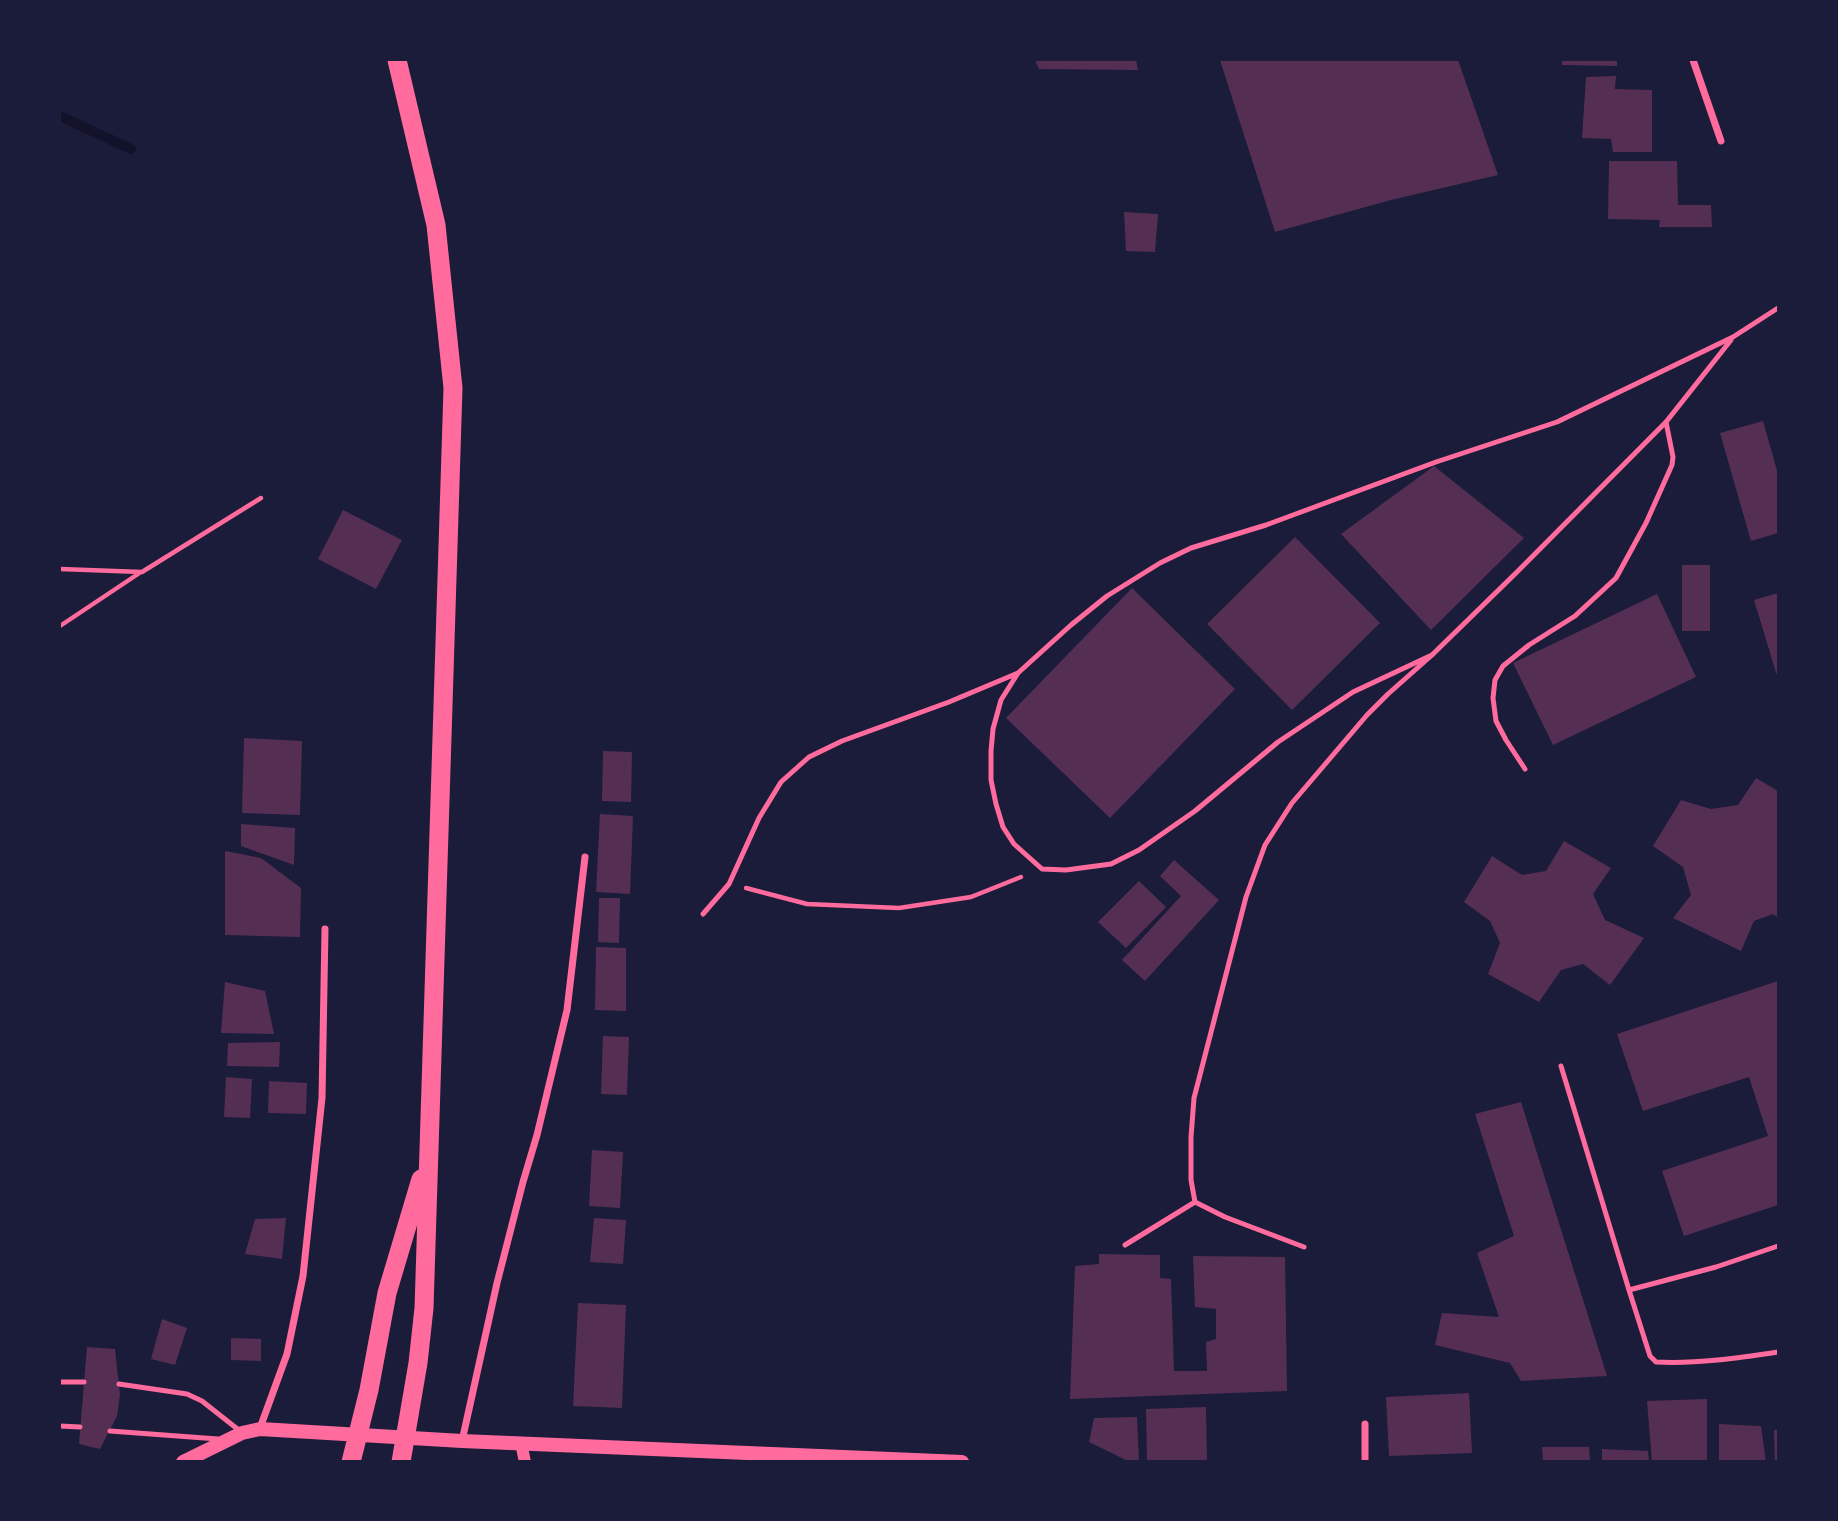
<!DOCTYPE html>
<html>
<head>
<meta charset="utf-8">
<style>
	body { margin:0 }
	#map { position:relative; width:1838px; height:1521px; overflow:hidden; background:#1b1b3a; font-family:"Public Sans",sans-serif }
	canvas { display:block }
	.frame { position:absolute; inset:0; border:61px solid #1b1b3a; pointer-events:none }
</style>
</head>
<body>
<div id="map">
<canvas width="1838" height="1521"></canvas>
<div class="frame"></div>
</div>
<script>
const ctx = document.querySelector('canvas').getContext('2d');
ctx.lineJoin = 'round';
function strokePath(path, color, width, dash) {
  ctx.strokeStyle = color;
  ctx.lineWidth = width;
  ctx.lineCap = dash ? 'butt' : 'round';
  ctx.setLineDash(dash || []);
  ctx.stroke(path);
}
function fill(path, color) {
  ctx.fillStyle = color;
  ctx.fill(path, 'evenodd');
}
strokePath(new Path2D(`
	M60 116 131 149`), '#12122b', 10);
fill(new Path2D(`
	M1035 60H1136L1138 70 1039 69Z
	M1220 60H1458L1498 175 1391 200 1275 232Z
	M1562 60H1617V66L1562 65Z
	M1616 76 1615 89 1652 90V152H1613L1611 139 1582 138 1586 77Z
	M1609 161H1677L1678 205H1711L1712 227H1659L1660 220 1608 219Z
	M1124 212 1158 214 1155 252 1126 251Z
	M1763 421 1778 474V533L1751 541 1720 433Z
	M1434 466 1524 538 1431 630 1341 534Z
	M343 510 402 540 376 589 318 559Z
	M1295 537 1380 623 1292 710 1207 624Z
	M1682 565H1710V631H1682Z
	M1132 588 1235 689 1110 818 1006 718Z
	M1778 593V679L1754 600Z
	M1657 594 1696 677 1553 745 1513 663Z
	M244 738 302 741 300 815 242 813Z
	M603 751 632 752 631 802 602 801Z
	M1756 778 1778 791V918L1773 914 1754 921 1741 951 1673 918 1691 895 1683 867 1653 846 1681 800 1711 809 1738 805Z
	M600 814 633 816 630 894 596 892Z
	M241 824 295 828 294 865 241 846Z
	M1564 841 1611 868 1593 894 1605 920 1644 938 1610 985 1583 964 1561 970 1539 1002 1488 974 1500 943 1490 921 1464 902 1492 856 1522 875 1546 871Z
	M225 851 261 858 301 888 300 937 225 935Z
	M1174 860 1219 900 1145 981 1122 960 1181 896 1160 876Z
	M1139 881 1166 907 1126 948 1098 922Z
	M599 898H620L619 943 598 942Z
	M596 947 626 948V1011L595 1010Z
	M1778 981V1205L1684 1236 1662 1171 1768 1136 1749 1077 1643 1111 1617 1034Z
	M225 982 265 991 274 1034 221 1033Z
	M603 1036 629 1037 627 1095 601 1094Z
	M280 1042 279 1067 227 1066 228 1043Z
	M226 1077 252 1079 250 1118 224 1117Z
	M269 1081 307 1083 306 1114 268 1113Z
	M1521 1102 1607 1376 1521 1381 1510 1363 1435 1345 1442 1313 1499 1317 1477 1253 1514 1236 1475 1114Z
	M592 1150 623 1152 620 1208 589 1206Z
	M286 1218 282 1259 245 1254 255 1219Z
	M594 1218 626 1220 623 1264 590 1262Z
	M1099 1254 1160 1255V1278L1171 1279 1174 1371H1207L1206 1342 1216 1339V1309L1195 1307 1193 1256 1285 1257 1287 1391 1070 1399 1075 1266 1099 1264Z
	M578 1303 626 1305 622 1408 573 1406Z
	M162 1319 187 1328 175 1365 151 1359Z
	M231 1338 261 1339V1361L231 1360Z
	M87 1347 115 1349 120 1395 117 1416 100 1449 79 1444Z
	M1469 1393 1472 1453 1389 1456 1386 1397Z
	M1707 1399V1462H1652L1647 1401Z
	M1206 1407 1207 1462H1147L1146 1409Z
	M1137 1417 1139 1462H1130L1089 1442 1094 1418Z
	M1719 1424 1761 1426 1766 1462H1719Z
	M1774 1430H1778V1462H1775Z
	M1542 1447H1589L1590 1462H1543Z
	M1602 1449 1648 1451 1649 1462H1602Z`), '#542f53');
strokePath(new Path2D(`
	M60 569 142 572 261 498
	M60 626 141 572
	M746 888 807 904 899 908 971 897 1021 877`), '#ff6b9d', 4.5);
strokePath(new Path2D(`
	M1432 655 1353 692 1278 742 1195 811 1139 850 1111 864 1066 870 1042 869 1014 844 1003 827 996 804 991 780V751L993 729 1001 700 1018 673 1071 625 1107 596 1160 563 1191 548 1266 525 1436 462 1557 422 1733 337 1778 308
	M1525 769 1506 740 1496 721 1493 698 1495 680 1503 666 1529 645 1575 616 1616 578 1646 523 1672 465 1673 457 1666 422
	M703 914 729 884 759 818 781 782 809 757 842 741 949 702 1018 673
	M1561 1066 1629 1290 1716 1267 1778 1246
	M1125 1245 1195 1202
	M1304 1247 1225 1217 1195 1202 1191 1180V1137L1194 1098 1246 897 1265 845 1292 803 1367 715 1388 694 1432 655 1518 571 1666 422 1731 340
	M1629 1290 1650 1356 1656 1362C1697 1364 1738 1358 1778 1352
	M60 1382H84
	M119 1384 187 1394 202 1401 240 1431
	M60 1426 80 1427
	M110 1431 218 1439`), '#ff6b9d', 5);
strokePath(new Path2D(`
	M1693 60 1721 141
	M260 1428 287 1354 303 1276 322 1098 325 929
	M462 1441 497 1283 523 1182 537 1135 567 1010 585 857
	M1365 1462V1424`), '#ff6b9d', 7);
strokePath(new Path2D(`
	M521 1443 525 1462`), '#ff6b9d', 12);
strokePath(new Path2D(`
	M183 1462 242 1433 260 1429 462 1441 962 1462`), '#ff6b9d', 14);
strokePath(new Path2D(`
	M397 60 436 225 453 388 424 1308 418 1363 401 1462
	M351 1462 369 1390 387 1293 421 1179`), '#ff6b9d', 19);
</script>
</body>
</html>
